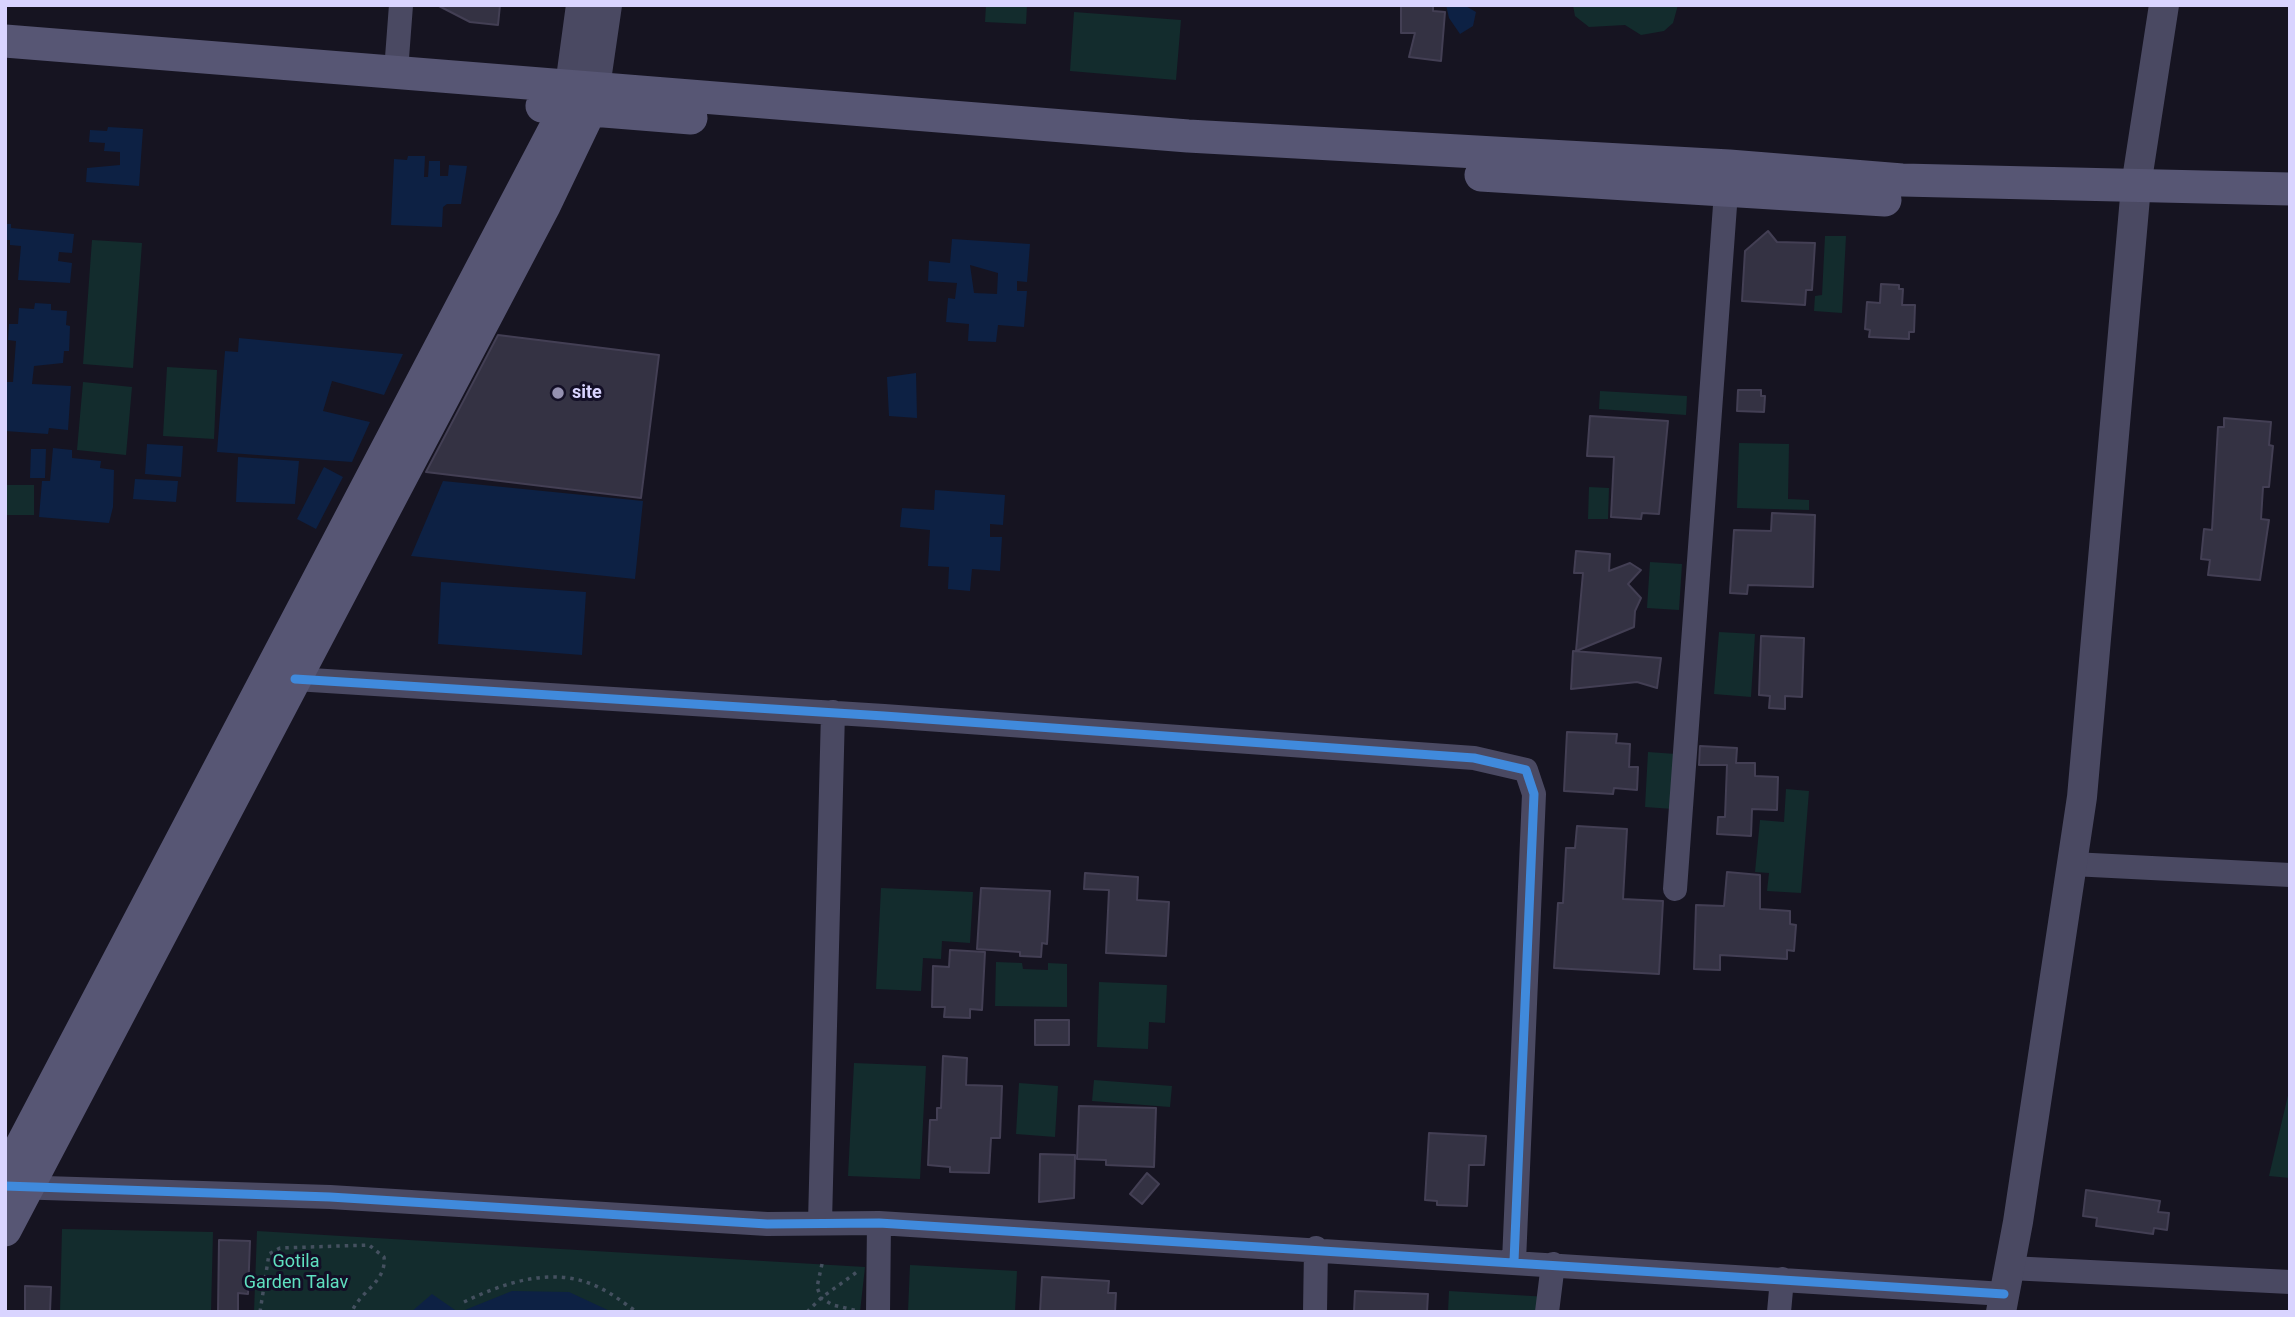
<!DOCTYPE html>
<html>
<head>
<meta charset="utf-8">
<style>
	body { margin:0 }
	#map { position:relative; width:2295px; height:1317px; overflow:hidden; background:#161421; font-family:Roboto,sans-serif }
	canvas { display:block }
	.frame { position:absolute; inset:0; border:7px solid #d9d4ff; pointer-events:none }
</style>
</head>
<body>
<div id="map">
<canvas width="2295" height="1317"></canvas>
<div class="frame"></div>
</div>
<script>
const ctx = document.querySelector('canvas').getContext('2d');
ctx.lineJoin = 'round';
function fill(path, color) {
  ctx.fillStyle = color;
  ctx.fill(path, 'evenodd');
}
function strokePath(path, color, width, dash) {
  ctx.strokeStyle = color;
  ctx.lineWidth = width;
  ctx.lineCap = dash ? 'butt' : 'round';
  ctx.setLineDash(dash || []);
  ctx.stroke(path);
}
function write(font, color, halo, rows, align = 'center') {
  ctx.font = font + ' Roboto,sans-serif';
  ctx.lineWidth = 6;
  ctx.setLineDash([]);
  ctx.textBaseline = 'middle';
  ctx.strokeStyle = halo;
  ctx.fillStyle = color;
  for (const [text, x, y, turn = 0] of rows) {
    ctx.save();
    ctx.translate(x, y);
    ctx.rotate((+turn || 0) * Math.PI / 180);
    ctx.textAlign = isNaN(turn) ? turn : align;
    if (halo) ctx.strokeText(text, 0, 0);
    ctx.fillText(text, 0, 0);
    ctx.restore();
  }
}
fill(new Path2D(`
	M986 5H1027L1026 24 985 22Z
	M1573 5H1678L1673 23 1664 31 1641 35 1625 25 1589 27 1575 16Z
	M1074 12 1181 20 1176 80 1070 71Z
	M1825 236H1846L1842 313 1814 311 1815 296 1822 295Z
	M92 240 142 243 133 368 83 364Z
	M167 367 217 370 214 439 163 436Z
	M83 382 132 387 126 455 77 450Z
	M1600 391 1687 396 1686 415 1599 409Z
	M1739 443 1789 444 1788 499 1809 500V510L1737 508Z
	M5 485H34V515H5Z
	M1589 487 1609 488 1608 519H1588Z
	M1650 562 1682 564 1679 610 1647 608Z
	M1719 632 1755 634 1751 697 1714 694Z
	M1648 752 1676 754 1673 809 1645 807Z
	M1786 789 1809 791 1801 893 1767 891 1769 873 1755 872 1760 820 1784 822Z
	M881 888 973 892 970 943 942 941 941 959 923 958 921 991 876 989Z
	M996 962 1022 963 1023 969 1048 970V963L1067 964V1007L995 1006Z
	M1099 982 1167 985 1165 1023 1149 1022 1148 1049 1097 1047Z
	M854 1063 926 1066 920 1179 848 1176Z
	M1094 1080 1172 1086 1170 1107 1092 1101Z
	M1019 1083 1058 1086 1055 1137 1016 1134Z
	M2290 1087V1178L2269 1176Z
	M62 1229 213 1232 211 1312H60Z
	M257 1231 865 1267 860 1312H254Z
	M910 1265 1017 1271 1015 1312H908Z
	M1449 1291 1548 1297 1547 1312H1448Z`), '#132c2d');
fill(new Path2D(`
	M1446 5H1464L1476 12 1473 26 1460 34 1449 18Z
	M108 127 143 129 139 186 86 182 87 168 120 165V152L104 151 105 143 89 142 90 130 107 131Z
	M408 156H425L424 177H428L429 161H440V176H448L449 165 467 166 461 204H447L443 207 442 227 391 225 394 159 407 160Z
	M5 224H11V228L74 234 72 253 59 252 58 261 72 263 70 283 18 280 21 246 10 245V240H5Z
	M952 239 1030 244 1027 282 1017 281V291H1027L1024 327 998 325 996 342 968 341 969 324 946 322 948 298 955 299 957 283 928 281 929 261 950 263ZM970 265 998 273 997 294 974 293Z
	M35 303 51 304V310L67 311 66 325 70 326 69 351H64L63 363 34 366 32 384 71 386 68 430 49 428 48 434 5 431 7 382H13L16 341 8 340 9 324H18L19 308 34 309Z
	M239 338 403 354 384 395 332 381 323 411 370 422 352 462 217 452 225 351 238 352Z
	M916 373 917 418 889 416 887 377Z
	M147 444 183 446 181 477 145 474Z
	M53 448 72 450V458L101 461 100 468 114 470 113 507 109 523 39 517 42 481H50Z
	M31 449H46L45 478H30Z
	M238 457 299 461 295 504 236 502Z
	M324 467 343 477 316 529 297 519Z
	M135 479 178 481 176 502 133 499Z
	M443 481 643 501 635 579 411 556Z
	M935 490 1005 495 1003 525 990 524V537H1002L1000 571 972 569 970 591 948 589 949 567 928 566 930 530 900 527 902 508 934 510Z
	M441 582 586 592 582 655 438 644Z
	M512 1291 569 1292 612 1312H460Z
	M432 1294 458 1312H411Z`), '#0d2144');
const building = new Path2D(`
	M437 5H500L498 25 470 22Z
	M1401 5H1433V11L1445 12 1441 61 1409 57 1415 33H1401Z
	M1768 231 1777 242 1815 243 1812 290H1806L1805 305 1742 301 1745 251Z
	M1881 284 1899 285V289H1903L1902 305H1915L1914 332H1909V339L1869 337 1870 330 1865 329 1867 302 1880 303Z
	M498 335 659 355 641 498 426 472Z
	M1738 390H1761V396H1765L1764 412 1737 411Z
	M1590 416 1668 421 1659 514 1642 513 1641 519 1611 517 1614 457 1587 456Z
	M2224 418 2271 422 2269 445 2273 446 2269 487H2263L2261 519 2269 520 2260 580 2208 575 2210 560 2201 559 2204 529 2212 530 2218 427H2224Z
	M1772 513 1815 515 1813 587 1748 585 1747 594 1730 593 1734 530 1771 531Z
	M1576 551 1610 554 1609 571 1630 563 1641 570 1628 584 1641 598 1635 611 1634 627 1576 651 1583 573H1574Z
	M1761 636 1804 638 1802 697 1785 696V709L1769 708 1770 696 1759 695Z
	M1573 651 1661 658 1657 688 1637 682 1571 689Z
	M1567 732 1617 734 1616 743 1630 744 1629 767H1638L1637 790 1614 788 1613 794 1564 791Z
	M1700 746 1737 748 1736 763H1755V776L1778 777 1777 810 1752 809 1751 836 1717 834 1718 817H1725L1727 765H1699Z
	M1577 826 1627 829 1623 899 1663 901 1659 974 1554 968 1558 903H1563L1566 848H1575Z
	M1727 872 1760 875V909L1790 911V924L1796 925 1794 951 1787 950V959L1720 955V970L1694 969 1696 905 1724 906Z
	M1085 873 1138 877 1137 900 1169 902 1166 956 1106 953 1109 890 1084 889Z
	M981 888 1050 891 1047 944 1042 943 1041 957 1020 956V952L977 949Z
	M950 950 985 952 982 1010 970 1009V1018L944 1017 945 1007H932L933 966 949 967Z
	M1035 1020H1069V1045H1035Z
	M943 1056 967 1058 966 1085 1002 1086 1000 1138H991L989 1173 950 1172V1167L928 1165 930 1120H937V1108H941Z
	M1079 1106 1156 1108 1154 1167 1106 1165V1160L1077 1159Z
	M1429 1133 1486 1136 1484 1165H1469L1467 1206 1437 1205V1201L1425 1200Z
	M1040 1154 1075 1155 1074 1198 1039 1202Z
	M1147 1173 1159 1184 1142 1204 1130 1194Z
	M2086 1190 2160 1201 2158 1212 2169 1213 2167 1230 2154 1228 2153 1234 2096 1226 2097 1218 2083 1216Z
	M219 1240 250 1241 248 1294 238 1293V1312H218Z
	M1042 1277 1109 1281 1108 1293H1116L1115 1312H1040Z
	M25 1286 51 1287 50 1312H25Z
	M1355 1291 1428 1294 1427 1312H1354Z`);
fill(building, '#343243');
strokePath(building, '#433f54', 2);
strokePath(new Path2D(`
	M822 1264 817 1287 821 1298 833 1305 858 1311
	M464 1302C505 1282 556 1265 600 1288 613 1294 625 1304 637 1312
	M260 1312 269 1254 280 1248 369 1245 384 1257C387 1282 359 1292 352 1312
	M807 1312 821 1298 857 1272`), '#44505f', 3.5, [3.5, 5]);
strokePath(new Path2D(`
	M396 71 401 5
	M295 679 884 716 1474 758 1526 770 1534 794 1514 1261
	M2072 864 2290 875
	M1675 889 1726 192
	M13 1187 330 1197 767 1224 879 1223 2004 1294
	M820 1222 833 712
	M2010 1268 2290 1282
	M878 1312 879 1223
	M1315 1312 1316 1248
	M1547 1312 1553 1264
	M1779 1312 1782 1279`), '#4a4962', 24);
strokePath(new Path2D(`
	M570 86 581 5
	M595 87 607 5
	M2001 1312 2018 1222 2082 797 2136 186 2164 5`), '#4a4962', 30);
strokePath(new Path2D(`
	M5 41 1188 136 1729 166 1902 180 2290 189
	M542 106 691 118
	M1481 175 1885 200
	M5 1177 559 121 569 88
	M5 1230 544 206 590 110 595 89`), '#575674', 33);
strokePath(new Path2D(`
	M295 679 884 716 1474 758 1526 770 1534 794 1514 1261
	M5 1186 330 1197 767 1224 879 1223 2004 1294`), '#408adc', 9);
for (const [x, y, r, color] of [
	[558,393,7,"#9591b1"]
]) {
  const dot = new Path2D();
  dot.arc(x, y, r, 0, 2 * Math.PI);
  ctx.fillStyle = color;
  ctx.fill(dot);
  strokePath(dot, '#130f26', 2.5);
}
write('bold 18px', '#d9d4ff', '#130f26', [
	["site",572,393]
], 'left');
write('18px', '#5fe0c0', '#130f26', [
	["Gotila",296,1262],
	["Garden Talav",296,1283]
]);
</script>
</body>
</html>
